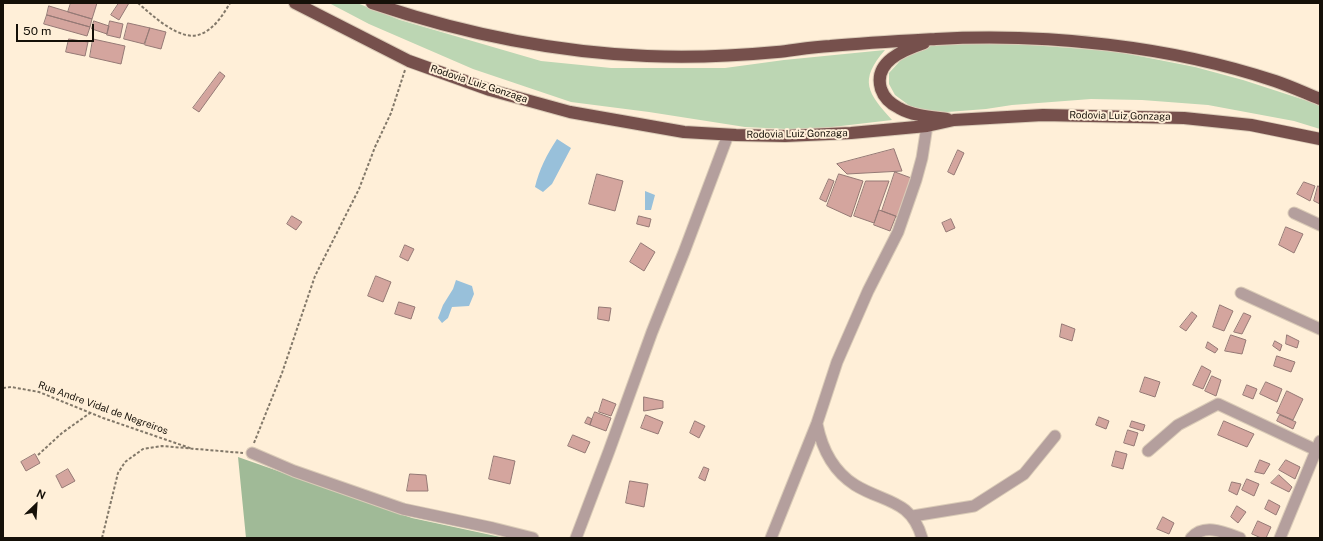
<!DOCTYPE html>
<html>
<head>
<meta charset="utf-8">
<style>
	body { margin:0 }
	#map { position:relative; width:1323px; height:541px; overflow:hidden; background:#ffefd8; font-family:"Public Sans",sans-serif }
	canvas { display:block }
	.frame { position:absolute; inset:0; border:4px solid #151008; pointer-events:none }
	.north { position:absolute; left:16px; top:485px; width:40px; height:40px; -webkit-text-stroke:3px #ffefd8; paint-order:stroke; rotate:25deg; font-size:11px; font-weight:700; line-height:16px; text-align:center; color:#151008 }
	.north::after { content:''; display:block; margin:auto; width:14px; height:18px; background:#151008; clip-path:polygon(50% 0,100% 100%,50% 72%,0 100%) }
	.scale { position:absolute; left:16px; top:24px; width:78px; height:18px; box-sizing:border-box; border:2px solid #151008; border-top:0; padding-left:5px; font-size:12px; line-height:14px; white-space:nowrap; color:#151008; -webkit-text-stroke:3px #ffefd8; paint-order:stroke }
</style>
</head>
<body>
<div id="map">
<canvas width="1323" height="541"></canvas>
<div class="frame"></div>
<div class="north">N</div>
<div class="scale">50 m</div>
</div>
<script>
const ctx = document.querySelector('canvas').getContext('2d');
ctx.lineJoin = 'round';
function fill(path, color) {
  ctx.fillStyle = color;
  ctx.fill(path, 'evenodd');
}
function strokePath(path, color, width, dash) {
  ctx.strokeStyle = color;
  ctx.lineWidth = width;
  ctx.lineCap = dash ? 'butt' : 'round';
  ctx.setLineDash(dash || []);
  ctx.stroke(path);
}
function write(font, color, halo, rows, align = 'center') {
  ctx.font = font + ' "Public Sans",sans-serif';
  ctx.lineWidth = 4;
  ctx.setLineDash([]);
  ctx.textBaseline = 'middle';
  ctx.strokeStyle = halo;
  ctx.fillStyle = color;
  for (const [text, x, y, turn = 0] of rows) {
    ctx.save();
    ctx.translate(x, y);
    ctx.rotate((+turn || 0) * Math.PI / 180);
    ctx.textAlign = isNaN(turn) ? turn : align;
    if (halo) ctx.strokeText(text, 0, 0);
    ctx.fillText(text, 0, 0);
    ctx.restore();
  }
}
fill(new Path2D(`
	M329 3H357L400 20 541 61 611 68H725L784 60 885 50C858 81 868 93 892 120L807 130 745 127 649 112 571 102 473 69 369 24Z
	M989 42 1112 51 1144 57 1195 67 1243 80 1320 105V129L1294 121 1208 105 1142 100 1091 99 1012 105 986 109 934 113 910 106 895 95 889 84V73L900 61 909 53 922 48 940 44Z`), '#bcd6b3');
fill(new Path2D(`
	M238 457 412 518 505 538H246Z`), '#a0ba97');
fill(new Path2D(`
	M557 139 571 148 552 184 543 192 535 187C539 170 547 154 557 139Z
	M645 191 655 195 651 210H645Z
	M456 280 472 286 474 294 469 306 452 307 448 318 442 323 438 318 443 305 453 289Z`), '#98c0da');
const building = new Path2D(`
	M71 3H97L92 19 68 12Z
	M119 3H129L119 20 111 15Z
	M49 6 92 19 90 27 47 15Z
	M47 15 90 27 87 36 44 24Z
	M94 21 109 26 107 34 92 29Z
	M110 21 123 24 120 38 107 35Z
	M128 23 150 28 144 44 124 39Z
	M150 28 166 32 161 49 145 45Z
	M69 39 88 42 85 56 66 52Z
	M93 39 125 46 121 64 90 57Z
	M220 72 225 76 199 112 193 108Z
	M894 149 902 171 847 174 837 164Z
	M958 150 964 153 954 175 948 172Z
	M895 172 914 179 900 218 882 211Z
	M597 174 623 181 615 211 589 204Z
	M839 174 863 181 851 217 827 206Z
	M829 179 834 181 826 202 820 199Z
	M866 181H889L874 223 854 216Z
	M1304 182 1315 186 1310 201 1297 194Z
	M1318 186 1320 187V204L1314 201Z
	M879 210 896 216 890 231 874 225Z
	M292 216 302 222 296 230 287 224Z
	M639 216 651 219 649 227 637 224Z
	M951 219 955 228 946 232 942 223Z
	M1286 227 1303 234 1294 253 1279 245Z
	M641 243 655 252 644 271 630 262Z
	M405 245 414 249 408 261 400 257Z
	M376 276 391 282 383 302 368 296Z
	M399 302 415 307 411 319 395 314Z
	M1220 305 1233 311 1224 331 1213 327Z
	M599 307 611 308 609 321 598 319Z
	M1192 312 1197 316 1186 331 1180 327Z
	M1244 313 1251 316 1242 334 1234 332Z
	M1062 324 1075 329 1072 341 1060 337Z
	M1231 335 1246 340 1242 354 1225 351Z
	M1287 335 1299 341 1297 348 1286 344Z
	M1275 341 1282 345 1280 351 1273 346Z
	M1208 342 1218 349 1215 353 1206 348Z
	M1277 356 1295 362 1291 372 1274 366Z
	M1202 366 1211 371 1203 389 1193 385Z
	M1212 376 1221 380 1216 396 1205 391Z
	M1145 377 1160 382 1155 397 1140 392Z
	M1266 382 1282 389 1277 402 1260 394Z
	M1247 385 1257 389 1253 399 1243 395Z
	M1287 391 1303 399 1293 420 1277 413Z
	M644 397 663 401V408L644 411Z
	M603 399 616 404 611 416 599 412Z
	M595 412 611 418 606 431 590 425Z
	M646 415 663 422 658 434 641 428Z
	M1280 415 1296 422 1293 429 1277 421Z
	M588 417 592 419 590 425 585 423Z
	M1099 417 1109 421 1106 429 1096 425Z
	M695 421 705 426 699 438 690 433Z
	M1132 421 1145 425 1143 431 1130 427Z
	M1224 421 1254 434 1247 447 1218 435Z
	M1128 430 1138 433 1134 446 1124 443Z
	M573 435 590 442 585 453 568 446Z
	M1116 451 1127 454 1123 469 1112 466Z
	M35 454 40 463 26 471 21 462Z
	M494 456 515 461 510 484 489 479Z
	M1260 460 1270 464 1264 474 1255 472Z
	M1286 460 1300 467 1295 479 1279 470Z
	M704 467 709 469 705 481 699 478Z
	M68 469 75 481 62 488 56 476Z
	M410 474 426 475 428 491H407Z
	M1279 475 1292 487 1289 492 1271 483Z
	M1247 479 1259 484 1254 496 1242 490Z
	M630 481 648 484 644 507 626 503Z
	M1232 482 1241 484 1237 495 1229 491Z
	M1269 500 1280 506 1276 515 1265 509Z
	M1237 506 1246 512 1238 523 1231 517Z
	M1163 517 1174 523 1169 534 1157 529Z
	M1258 521 1271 527 1266 538H1261L1252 534Z`);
fill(building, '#d4a59e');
strokePath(building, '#957975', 1);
const minor = new Path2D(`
	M1294 213 1320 225
	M1241 293 1320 329
	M817 424C822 449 833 471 855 485 884 503 911 499 922 538
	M1148 451 1178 425 1218 404 1316 450
	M252 453 294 471 403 509 493 528 533 538
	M913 516 974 506 1024 474 1055 436
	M576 538 609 451 652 332 684 252 728 135
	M771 538 817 423 837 362 868 291 898 232 916 180 922 158 927 126
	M1191 538C1204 523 1224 532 1240 538
	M1280 538 1320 441`);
const trunk = new Path2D(`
	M295 3 409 61 490 90 570 112 684 132 736 135 785 136 851 133 927 126 954 120 1043 115 1184 118 1251 125 1320 139
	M372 3C461 33 553 52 647 56 690 58 734 56 777 52 795 50 812 47 830 46 865 43 901 41 936 39 1047 33 1170 46 1275 81 1290 86 1305 93 1320 99
	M924 43C903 50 873 62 881 89 884 98 891 104 899 108 913 116 932 117 947 119`);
strokePath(minor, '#dacbb7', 13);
strokePath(trunk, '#dacbb7', 14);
strokePath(new Path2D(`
	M138 3C152 15 181 43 201 34 214 29 223 15 230 3
	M3 388 11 387 39 392 103 418 193 449
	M254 443 282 373 315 276 359 189 375 147 391 113 405 70
	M38 455 62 433 90 413
	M102 538 118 473 125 462 143 449 162 446 243 453`), '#827869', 2, [3, 2]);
strokePath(minor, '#b49f9d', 11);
strokePath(trunk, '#76504c', 12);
write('10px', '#151008', '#ffefd8', [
	["Rodovia Luiz Gonzaga",479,84,18],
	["Rodovia Luiz Gonzaga",1120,116,1],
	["Rodovia Luiz Gonzaga",797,134,-1],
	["Rua Andre Vidal de Negreiros",103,408,20]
]);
</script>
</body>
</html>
